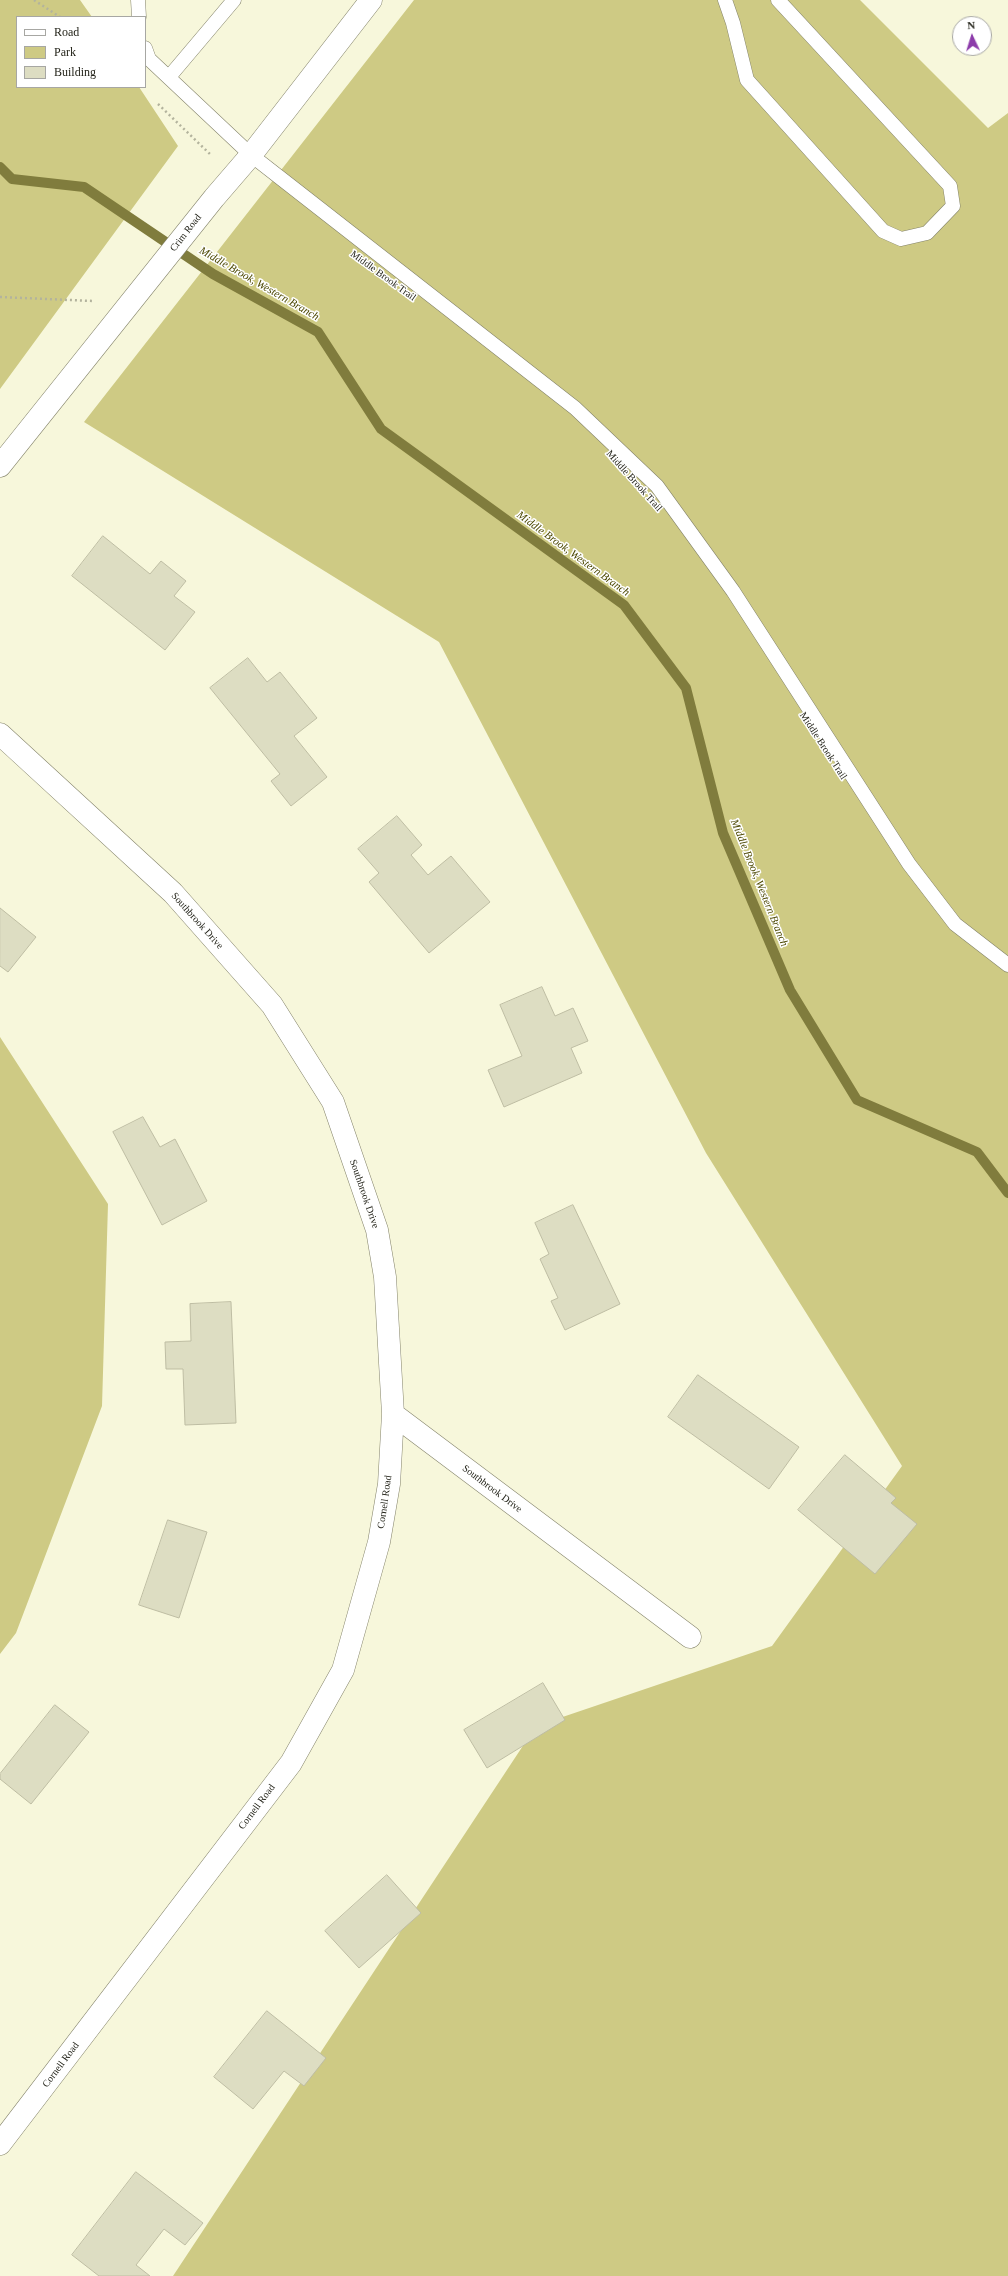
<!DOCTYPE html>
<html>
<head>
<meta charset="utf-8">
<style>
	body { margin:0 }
	#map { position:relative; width:1008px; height:2276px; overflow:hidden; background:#f7f7db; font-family:"Times New Roman",serif }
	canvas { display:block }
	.legend { position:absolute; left:16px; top:16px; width:130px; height:72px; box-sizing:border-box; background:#fff; border:1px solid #a7a7a3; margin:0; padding:5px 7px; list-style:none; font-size:12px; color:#24241a }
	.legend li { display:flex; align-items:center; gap:8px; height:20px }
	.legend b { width:20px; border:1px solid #a7a7a3 }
	.north { position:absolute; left:952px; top:16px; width:40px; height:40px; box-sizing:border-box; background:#fff; border:1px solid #a7a7a3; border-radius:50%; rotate:356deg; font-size:11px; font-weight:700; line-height:16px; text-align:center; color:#24241a }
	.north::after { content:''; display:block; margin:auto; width:14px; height:18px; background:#8c3baa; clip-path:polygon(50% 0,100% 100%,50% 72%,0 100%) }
</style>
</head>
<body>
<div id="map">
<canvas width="1008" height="2276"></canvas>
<ul class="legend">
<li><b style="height:5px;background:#fff"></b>Road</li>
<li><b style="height:11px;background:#ceca84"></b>Park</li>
<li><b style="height:11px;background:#ddddc2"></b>Building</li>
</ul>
<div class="north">N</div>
</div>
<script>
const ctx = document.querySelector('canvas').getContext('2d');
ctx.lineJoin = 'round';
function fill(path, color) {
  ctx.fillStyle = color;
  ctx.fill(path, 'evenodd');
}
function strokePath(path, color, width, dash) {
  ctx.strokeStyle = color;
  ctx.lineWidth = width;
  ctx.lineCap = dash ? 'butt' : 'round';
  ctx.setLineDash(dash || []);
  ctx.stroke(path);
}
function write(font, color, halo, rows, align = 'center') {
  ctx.font = font + ' "Times New Roman",serif';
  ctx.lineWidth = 3;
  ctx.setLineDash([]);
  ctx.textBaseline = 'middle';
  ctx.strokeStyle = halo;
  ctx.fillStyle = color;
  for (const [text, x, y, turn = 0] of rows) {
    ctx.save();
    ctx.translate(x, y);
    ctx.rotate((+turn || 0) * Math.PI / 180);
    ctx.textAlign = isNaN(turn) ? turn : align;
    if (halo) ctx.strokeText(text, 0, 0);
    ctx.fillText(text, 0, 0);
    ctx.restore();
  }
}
fill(new Path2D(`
	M0 0H80L92 17H17V87H139L178 146 0 389Z
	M414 0H860L988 128 1008 113V2276H173L536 1726 772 1646 902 1466 706 1153 439 642 84 422Z
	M0 1037 108 1204 102 1406 16 1633 0 1654Z`), '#ceca84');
strokePath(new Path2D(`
	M0 167 12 179 84 187 213 274 318 332 381 429 624 605 686 688 723 833 790 990 857 1100 977 1152 1008 1193`), '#807c3d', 10);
const building = new Path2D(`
	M103 536 150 574 161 561 186 581 174 596 195 612 165 650 72 576Z
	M248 658 267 682 280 672 317 718 294 736 327 777 291 806 271 781 280 774 210 688Z
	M397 816 422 845 411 855 428 875 451 856 490 902 429 953 369 882 379 873 358 849Z
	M0 908 36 937 8 972 0 966Z
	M542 987 555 1016 573 1008 588 1041 571 1048 582 1073 504 1107 488 1070 522 1056 500 1005Z
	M143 1117 160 1147 175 1139 207 1201 162 1225 113 1132Z
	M573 1205 620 1304 565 1330 551 1301 558 1298 540 1259 549 1254 535 1223Z
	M231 1302 236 1423 185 1425 183 1369H166L165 1342 191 1341 190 1304Z
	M698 1375 799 1447 769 1489 668 1417Z
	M845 1455 896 1498 891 1503 917 1524 875 1574 798 1510Z
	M168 1520 207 1532 179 1618 139 1605Z
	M543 1683 565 1720 487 1768 464 1730Z
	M55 1705 89 1732 31 1804 0 1779V1774Z
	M387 1875 421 1913 359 1968 325 1931Z
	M267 2011 326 2058 304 2086 284 2071 253 2109 214 2077Z
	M136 2172 203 2223 185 2245 164 2229 136 2265 150 2276H99L72 2255Z`);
fill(building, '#ddddc2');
strokePath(building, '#bebda3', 1);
const service = new Path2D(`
	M138 0 139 17
	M725 0 733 23 747 80 883 231 901 239 927 233 953 206 950 186 778 0
	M145 48 149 59 251 155 575 408 657 486 733 591 909 864 955 924 1008 965
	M169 77 234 0`);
const minor = new Path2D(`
	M0 734 173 893 272 1005 333 1102 377 1230 385 1277 393 1414 690 1637
	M0 2144 291 1763 343 1670 379 1542 389 1484 393 1414`);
const tertiary = new Path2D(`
	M0 466 214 198 251 155 371 0`);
strokePath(service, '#84836a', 15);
strokePath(minor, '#84836a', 23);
strokePath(tertiary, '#84836a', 23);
strokePath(new Path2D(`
	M34 0 60 17
	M158 104 212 156
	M0 297 93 301`), '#b3b39d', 2.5, [2, 3]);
strokePath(service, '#fff', 14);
strokePath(minor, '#fff', 22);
strokePath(tertiary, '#fff', 22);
write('10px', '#24241a', '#fff', [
	["Crim Road",186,233,-52],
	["Middle Brook Trail",383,276,36],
	["Middle Brook Trail",634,481,48],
	["Middle Brook Trail",823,746,57],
	["Southbrook Drive",197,921,48],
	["Southbrook Drive",364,1194,71],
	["Southbrook Drive",492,1489,37],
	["Cornell Road",385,1502,-82],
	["Cornell Road",257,1807,-53],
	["Cornell Road",61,2065,-53]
]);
write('italic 11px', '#4b4700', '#fff', [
	["Middle Brook, Western Branch",259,284,30],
	["Middle Brook, Western Branch",573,554,36],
	["Middle Brook, Western Branch",759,883,68]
]);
</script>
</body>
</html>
